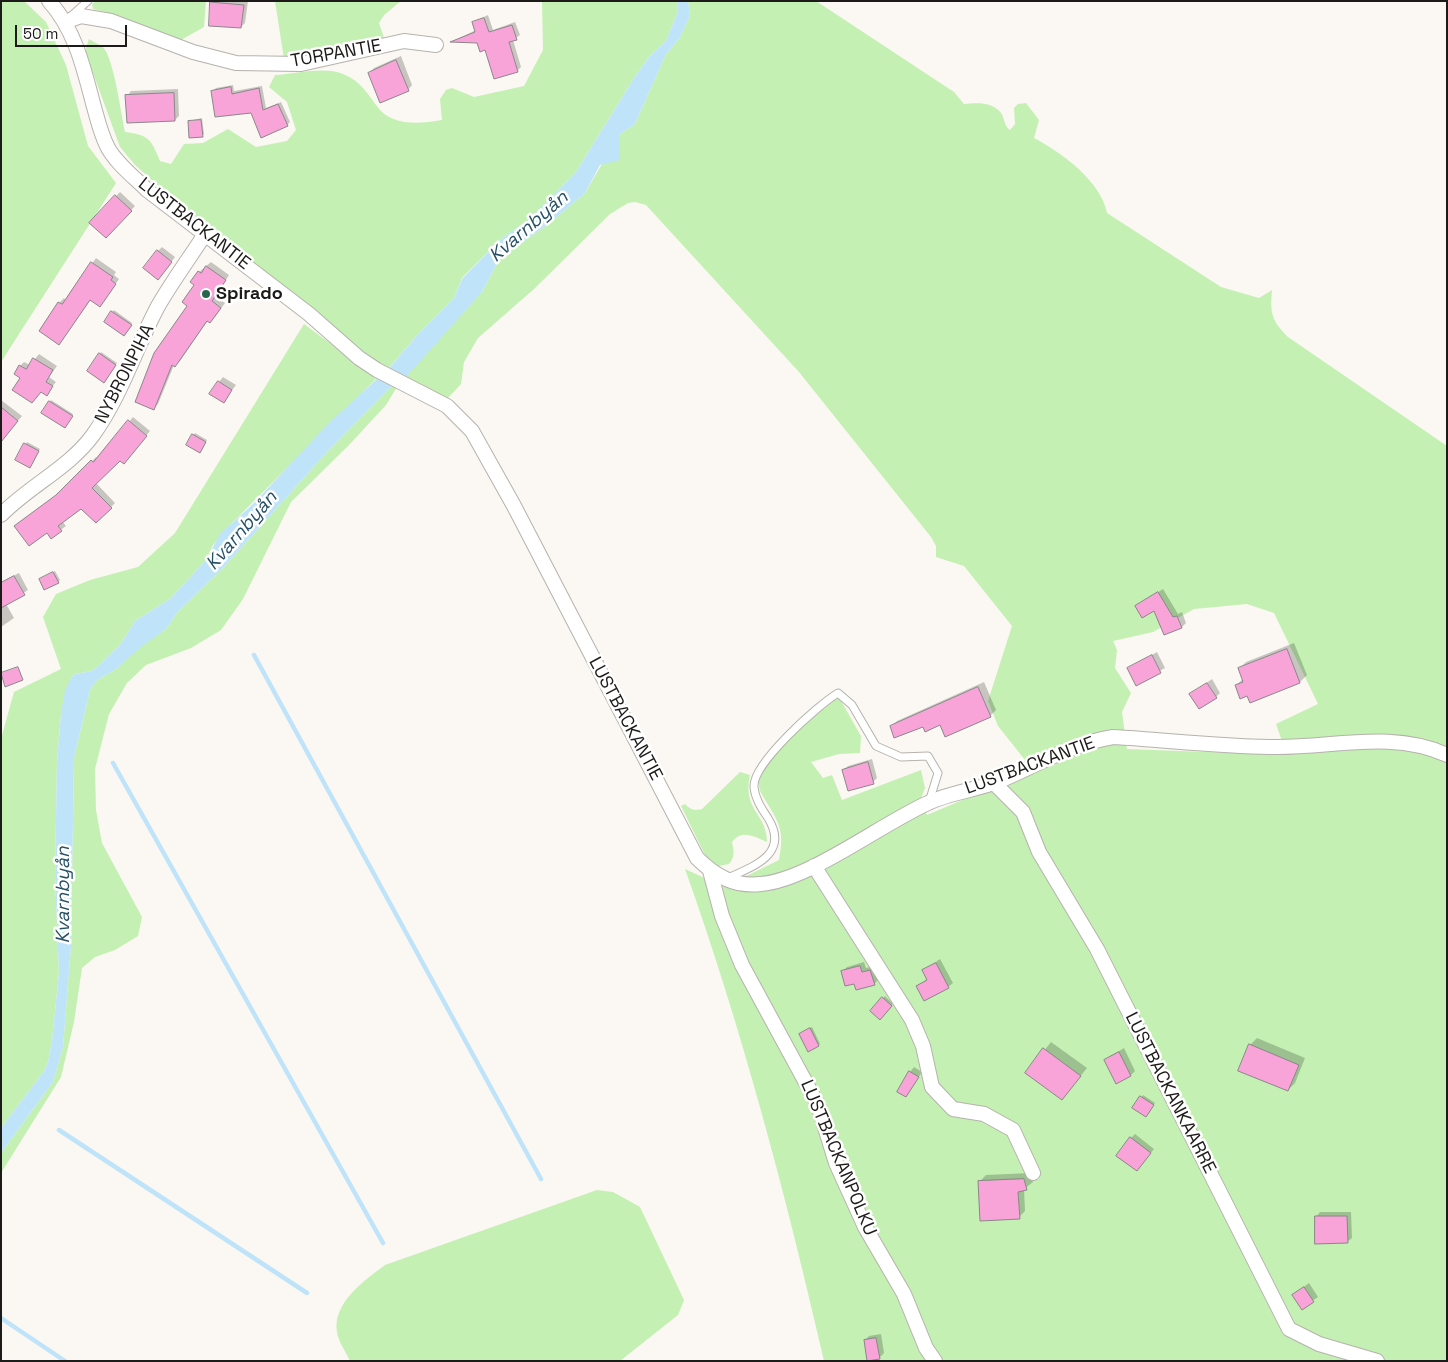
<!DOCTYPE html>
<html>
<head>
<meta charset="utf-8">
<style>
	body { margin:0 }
	#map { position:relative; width:1448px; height:1362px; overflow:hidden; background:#fbf7f2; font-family:"Space Grotesk",sans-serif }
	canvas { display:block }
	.frame { position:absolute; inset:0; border:2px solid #1d1b19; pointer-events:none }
	.scale { position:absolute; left:15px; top:25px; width:112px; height:22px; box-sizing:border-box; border:2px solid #1d1b19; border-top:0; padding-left:6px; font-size:15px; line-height:18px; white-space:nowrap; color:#1d1b19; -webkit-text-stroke:4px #fff; paint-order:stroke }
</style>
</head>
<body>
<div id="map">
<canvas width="1448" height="1362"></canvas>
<div class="frame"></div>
<div class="scale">50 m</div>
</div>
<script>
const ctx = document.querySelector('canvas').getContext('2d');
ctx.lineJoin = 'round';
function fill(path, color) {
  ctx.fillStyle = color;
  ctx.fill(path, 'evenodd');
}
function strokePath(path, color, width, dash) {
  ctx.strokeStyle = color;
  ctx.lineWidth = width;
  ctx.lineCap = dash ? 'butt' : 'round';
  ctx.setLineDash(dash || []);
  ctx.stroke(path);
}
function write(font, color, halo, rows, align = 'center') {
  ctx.font = font + ' "Space Grotesk",sans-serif';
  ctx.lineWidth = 5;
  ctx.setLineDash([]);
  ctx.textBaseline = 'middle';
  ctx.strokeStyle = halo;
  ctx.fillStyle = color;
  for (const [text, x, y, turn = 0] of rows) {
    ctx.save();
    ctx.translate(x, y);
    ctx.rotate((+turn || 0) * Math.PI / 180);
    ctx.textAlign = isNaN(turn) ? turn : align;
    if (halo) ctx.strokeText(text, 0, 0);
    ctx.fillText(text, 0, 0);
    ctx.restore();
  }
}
fill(new Path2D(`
	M1 1H24L46 22 66 65 88 146 116 183 1 362Z
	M96 1H206L204 27 181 40C150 33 124 16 93 9L92 4Z
	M275 1H401L384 15 379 23 385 41 320 56 284 59Z
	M542 1H677L678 11 666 41 649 57 634 78 576 172 530 219 502 238 462 278 454 298 419 333 388 369 367 356 336 328 172 198 135 165 120 147 85 51 89 39C93 42 99 44 103 47 114 59 121 114 125 132 149 135 151 139 160 161L171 164 184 144 203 143 228 129 256 147 287 141 296 130 287 102 269 87 275 75C295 74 324 66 343 74 360 81 366 91 376 105 391 127 419 124 442 120L440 99 446 90 452 88 474 97 524 86 543 50Z
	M688 1H816L954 92 964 104C976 103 992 101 1001 113 1005 119 1004 126 1010 130L1015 124 1014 108 1018 104 1026 103 1039 120 1034 138C1061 152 1101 181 1107 213L1221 287 1259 298 1272 290C1270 313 1271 320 1288 337L1447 446V1361H824C786 1195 742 1029 685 869L724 887 779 860C784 834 781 825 767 803 764 797 759 792 759 785 757 770 816 704 832 700 834 699 837 699 840 699L861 736 860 753 839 754 811 762 823 778 832 775 842 800 921 770 925 788 920 801 927 815 1033 770 998 726 988 701 1012 626 964 566 936 557V546L931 537 799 372 646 205 635 202 628 203 610 214 534 289 478 338 464 362 461 384 445 401 402 379 482 292 500 258 550 223 585 193 619 135 635 124 666 54 679 39 690 16ZM1247 604 1274 613 1318 704 1276 724 1287 755 1127 749 1122 712 1131 693 1115 668 1117 650 1113 641 1153 632 1194 609Z
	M304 324 377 378 229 526 213 545 206 560 171 598 135 621 120 645 97 667 91 671 75 674 71 678 61 714 57 761 55 876 59 973 52 1040 48 1062 44 1071 1 1128V739L14 692 61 669 43 617 56 594 90 580 138 567 175 533Z
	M393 385 397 387 386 405 349 445 291 502 243 599 221 630 191 648 146 665 127 683 109 714 95 769 96 810 102 843 142 917 138 936 115 950 95 957 82 968 74 1022 61 1077 1 1173V1153L53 1082 63 1047 71 946 74 758 90 690 96 681 116 669 141 646 166 629 177 613 225 566 326 453Z
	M740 772 750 775C742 811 767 813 767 842 754 836 741 829 732 842 734 851 735 857 729 864L719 866 708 859 704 853 681 806 685 804C691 810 694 811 702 809Z
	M597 1190 613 1192 640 1207 684 1300 678 1315 620 1361H350C346 1352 338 1341 337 1332 332 1303 365 1280 385 1265Z`), '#c4f0b3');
fill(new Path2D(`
	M677 1H688L690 16 679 39 666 54 635 124 619 135 620 160 600 165 585 193 550 223 500 258 482 292 408 375 393 385 326 453 225 566 177 613 166 629 141 647 116 669 96 681 90 690 74 758 71 946 63 1047 53 1082 1 1153V1128L44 1071 48 1062 52 1040 59 973 55 876 57 761 61 714 65 690 71 678 75 674 91 671 97 667 120 645 135 621 171 598 206 560 220 534 253 504 329 423 390 367 419 333 454 298 462 279 502 238 530 219 576 172 634 78 649 57 666 41 678 11Z`), '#bfe4f9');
fill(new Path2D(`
	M213 1H248L245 23 241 27 212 3Z
	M488 15 493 30 515 22 520 35 513 40 521 67 517 71 478 42 453 41 476 30 473 22Z
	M401 56 412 85 408 90 370 73 374 68Z
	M233 85 234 91 262 86 266 108 281 102 290 122 287 125 251 112 213 91 216 88Z
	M178 89 179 116 175 120 127 96 131 91Z
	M202 118 204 134 202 136 189 121Z
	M120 192 135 206 106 237 91 223Z
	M162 247 175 257 162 274 158 251Z
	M96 258 116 272 114 275 119 279 104 301 91 299 59 344V303L64 298 66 300Z
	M211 262 229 275 216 296 225 303 215 317 210 321 208 320 180 361 174 365 158 404 154 408 199 272Z
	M114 310 132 323 126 332 112 312Z
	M101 352 117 363 106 379 100 354Z
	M39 354 57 366 49 377 56 382 46 394 22 378 20 366 24 362 30 365Z
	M223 377 236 385 224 401 219 382Z
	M1 400 22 416 1 441Z
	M51 400 73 414 67 425 50 402Z
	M133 417 150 431 128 458 120 460 96 483 115 503 96 522 81 507 62 521 66 526 51 537 62 492 96 457 98 459Z
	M195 433 207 440 202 450 193 435Z
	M27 442 40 449 31 465 16 459Z
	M55 571 60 580 58 582 42 578Z
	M19 573 28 590 6 604 14 618 1 627V582Z
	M1163 589 1178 614 1182 612 1186 623 1182 627 1165 634 1155 609 1137 606Z
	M1294 643 1307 675 1300 682 1251 701 1248 695 1236 685 1243 679 1239 669 1246 662Z
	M1157 652 1165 668 1136 684 1128 668Z
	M1212 679 1220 693 1216 697 1191 694Z
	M984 682 996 710 990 716 924 725 891 727 897 721Z
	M872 759 877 778 873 782 843 770 848 766Z
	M940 959 953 983 948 987 918 986 928 978 924 970Z
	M864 962 866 968 874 966 879 979 874 984 855 982 842 972 847 967Z
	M885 996 893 1004 880 1018 872 1011Z
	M812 1027 820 1044 818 1045 801 1034Z
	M1257 1038 1305 1058 1295 1083 1288 1090 1250 1045Z
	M1051 1042 1087 1068 1062 1099 1027 1072Z
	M1124 1048 1135 1071 1131 1075 1105 1060Z
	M914 1067 922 1072 906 1096 910 1072Z
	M1143 1095 1155 1103 1148 1114 1134 1107Z
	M1135 1134 1154 1149 1137 1170 1131 1138Z
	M1030 1173 1033 1182 1024 1189 1025 1211 1019 1217 979 1182 986 1175Z
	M1320 1212H1351L1352 1238 1347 1242 1316 1217Z
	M1309 1283 1318 1297 1302 1308 1293 1295Z
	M881 1334 884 1353 879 1358 865 1340 869 1336Z`), '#0003');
strokePath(new Path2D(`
	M254 655 541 1179
	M113 763 383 1243
	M59 1130 307 1293
	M1 1318 65 1361`), '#bfe4f9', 4.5);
const building = new Path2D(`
	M210 2 244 5 241 28 209 26Z
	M484 18 489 32 512 25 517 40 509 42 518 72 494 79 485 50 480 52 477 43 450 42 475 32 472 22Z
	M396 60 409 91 380 103 368 73Z
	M231 87 232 94 259 88 263 110 278 104 288 126 261 138 251 113 215 117 211 91Z
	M174 93 175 121 127 123 125 95Z
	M201 120 203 137 189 138 188 121Z
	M115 195 132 211 106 238 89 223Z
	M157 250 172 262 158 280 143 268Z
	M91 262 113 277 111 280 116 284 100 307 90 300 59 345 39 331 58 302 62 304Z
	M206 266 226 280 212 301 221 308 210 323 207 321 175 367 172 365 154 410 135 402 154 353 187 306 182 302 194 285 190 282 198 271 201 273Z
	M111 311 132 325 124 336 104 322Z
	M99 353 116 365 104 383 87 371Z
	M33 358 53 370 46 382 53 386 47 396 41 392 32 403 12 390 20 378 14 374 19 365 26 369Z
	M218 381 232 390 224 403 209 394Z
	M49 401 73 416 65 428 41 413Z
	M1 407 18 421 1 442Z
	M128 420 147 436 124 464 120 461 92 488 112 508 96 523 81 509 58 526 62 531 51 539 47 533 29 546 14 526 56 495 91 460 93 462Z
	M192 434 206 442 200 453 186 445Z
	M24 443 39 451 30 468 15 460Z
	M53 572 59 583 44 590 39 579Z
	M14 576 25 595 1 608V583Z
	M1158 592 1173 617 1177 616 1182 628 1164 635 1154 611 1142 618 1135 606Z
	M1287 649 1300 683 1250 703 1247 696 1240 699 1235 685 1243 682 1238 668Z
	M1152 655 1161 673 1136 686 1127 668Z
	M18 667 23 680 5 687 1 673Z
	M1207 683 1217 698 1199 709 1189 694Z
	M978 687 991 717 945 737 940 725 925 732 923 727 894 738 890 726Z
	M868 762 874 784 848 791 842 770Z
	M936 963 949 988 924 1001 916 986 927 980 922 970Z
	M860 966 862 972 870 970 875 985 856 990 854 984 845 986 841 971Z
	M882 997 892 1006 880 1020 870 1011Z
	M810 1028 819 1046 808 1052 799 1034Z
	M1249 1044 1299 1065 1288 1091 1238 1071Z
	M1043 1048 1081 1076 1062 1100 1025 1073Z
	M1119 1052 1131 1076 1116 1084 1104 1060Z
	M909 1071 919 1077 906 1097 897 1092Z
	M1140 1096 1154 1105 1146 1117 1132 1108Z
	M1130 1137 1151 1153 1137 1171 1116 1156Z
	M1024 1179 1027 1190 1018 1192 1020 1219 980 1221 978 1181Z
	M1315 1216H1347L1348 1243 1315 1244Z
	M1304 1287 1314 1302 1302 1310 1292 1295Z
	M876 1338 880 1359 867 1361 864 1340Z`);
fill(building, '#f9a4d9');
strokePath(building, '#8b8689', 1);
const service = new Path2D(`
	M71 16 88 1
	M728 878C754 866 790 854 768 818 762 809 755 799 754 787 752 764 818 705 838 693L852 705 876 746 901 757 928 756 938 773 929 802`);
const minor = new Path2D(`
	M49 1C76 31 84 70 94 107 98 121 101 135 108 148 117 164 134 177 147 190L309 314 359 358 377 370 447 406 472 431 514 506 697 858C715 876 734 887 761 884 809 880 881 824 928 803 949 793 975 790 997 782 1036 766 1070 744 1113 737 1165 740 1217 746 1270 747 1329 749 1390 729 1447 755
	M65 22 81 16 111 21 193 52 236 63 301 64 404 41 436 45
	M1 515C29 486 69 468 93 435 121 396 135 350 157 308 171 283 189 259 205 234
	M994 783 1023 812 1039 852 1097 949 1289 1329 1319 1344 1377 1361
	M814 866 912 1020 923 1046 932 1087 953 1109 984 1114 1013 1130 1033 1173
	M710 871 722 916 742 965 818 1105 836 1163 865 1227 904 1294 926 1348 935 1361`);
strokePath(service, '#b6b2ad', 9);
strokePath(minor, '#b6b2ad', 16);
strokePath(service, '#fff', 7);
strokePath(minor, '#fff', 14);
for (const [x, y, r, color] of [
	[206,294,5,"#28644e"]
]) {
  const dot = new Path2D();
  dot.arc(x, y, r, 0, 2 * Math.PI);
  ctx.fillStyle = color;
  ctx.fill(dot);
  strokePath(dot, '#fff', 2);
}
write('18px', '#1d1b19', '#fff', [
	["TORPANTIE",336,54,-10],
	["LUSTBACKANTIE",194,224,38],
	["NYBRONPIHA",125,374,-63],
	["LUSTBACKANTIE",625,719,62],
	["LUSTBACKANTIE",1030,766,-20],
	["LUSTBACKANKAARRE",1170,1093,63],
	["LUSTBACKANPOLKU",838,1158,67]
]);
write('bold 18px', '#1d1b19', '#fff', [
	["Spirado",216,294]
], 'left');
write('italic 19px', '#265167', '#fff', [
	["Kvarnbyån",529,227,-41],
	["Kvarnbyån",242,531,-49],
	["Kvarnbyån",64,895,-90]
]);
</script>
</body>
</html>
